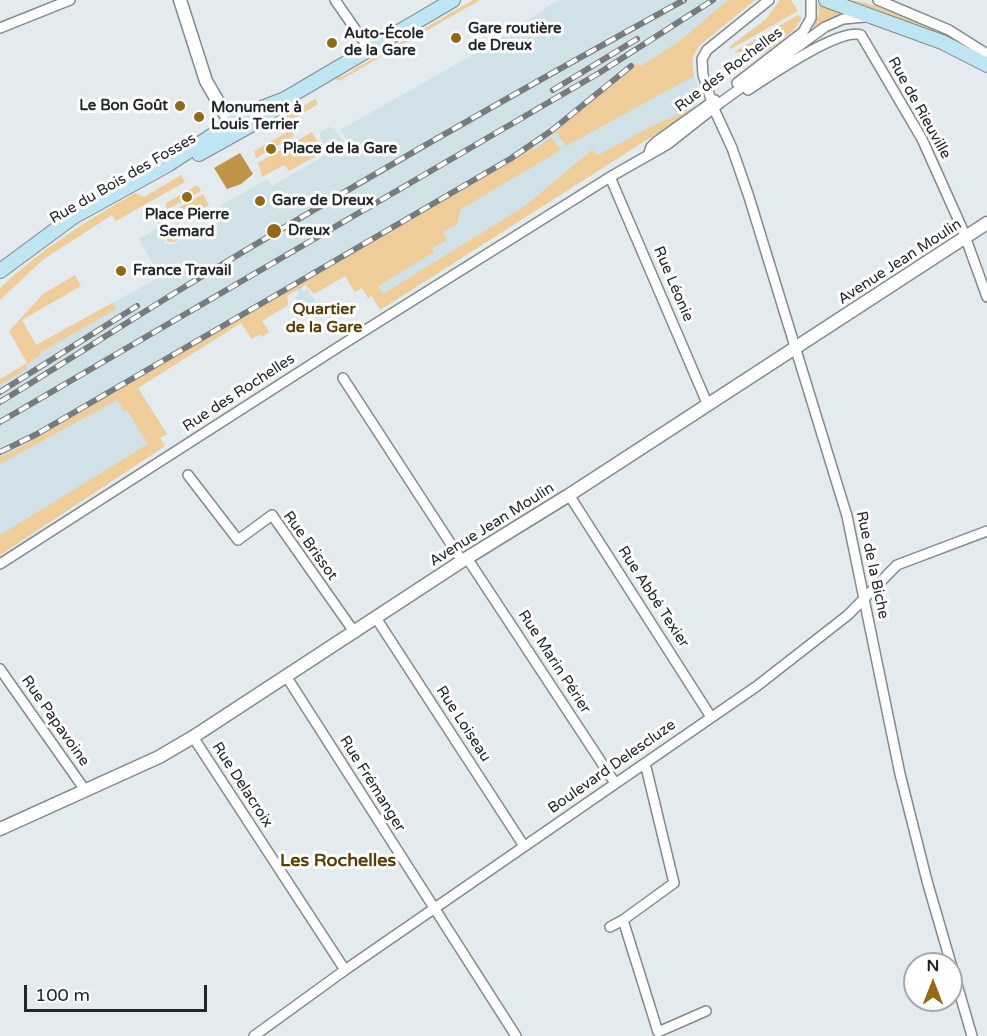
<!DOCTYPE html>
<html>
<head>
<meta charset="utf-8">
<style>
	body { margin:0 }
	#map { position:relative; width:987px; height:1036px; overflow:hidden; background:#e3ebef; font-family:"Varela Round",sans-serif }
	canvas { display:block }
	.north { position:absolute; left:903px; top:952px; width:60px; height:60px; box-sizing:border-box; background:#fff; border:2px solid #a7a8a9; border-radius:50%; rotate:0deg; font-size:16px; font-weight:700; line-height:24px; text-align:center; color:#232628 }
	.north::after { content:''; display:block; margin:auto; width:21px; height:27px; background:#946914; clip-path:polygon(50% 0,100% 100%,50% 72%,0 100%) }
	.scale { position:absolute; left:24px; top:985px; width:183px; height:27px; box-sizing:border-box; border:3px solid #232628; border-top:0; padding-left:8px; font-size:18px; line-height:21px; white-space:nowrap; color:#232628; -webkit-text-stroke:4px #fff; paint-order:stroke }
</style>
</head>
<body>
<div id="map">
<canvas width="987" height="1036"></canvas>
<div class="north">N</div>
<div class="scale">100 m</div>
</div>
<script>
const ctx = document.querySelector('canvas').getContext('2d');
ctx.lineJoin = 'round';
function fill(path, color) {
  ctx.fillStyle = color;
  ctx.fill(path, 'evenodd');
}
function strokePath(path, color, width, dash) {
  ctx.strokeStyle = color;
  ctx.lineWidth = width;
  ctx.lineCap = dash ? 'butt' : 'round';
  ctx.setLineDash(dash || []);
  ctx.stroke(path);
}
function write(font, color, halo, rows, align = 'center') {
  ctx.font = font + ' "Varela Round",sans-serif';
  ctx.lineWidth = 6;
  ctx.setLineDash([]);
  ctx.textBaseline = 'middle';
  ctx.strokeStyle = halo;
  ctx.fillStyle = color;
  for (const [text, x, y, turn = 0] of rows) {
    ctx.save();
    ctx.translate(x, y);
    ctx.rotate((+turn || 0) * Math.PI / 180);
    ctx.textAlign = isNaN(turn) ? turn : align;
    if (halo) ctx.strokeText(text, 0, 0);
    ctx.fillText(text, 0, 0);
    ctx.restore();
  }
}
fill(new Path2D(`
	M558 0H755L705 40 694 52 692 69 699 90 695 109 380 310 372 296 368 298 362 288 355 292 345 276 314 294 306 285 301 288 303 291 307 289 320 308 305 317 295 297 299 294 297 290 287 296 288 305 262 321 269 332 262 337 260 334 252 339 241 323 138 388 167 434 160 438 165 446 0 555V385L27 368 26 365 36 345 160 277 139 239 157 228 165 240V244H173L225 215 220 206 267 179 272 186 329 153 320 137V132L329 127 335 129 345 144 348 142 340 130 490 45Z`), '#d0e1e7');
fill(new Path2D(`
	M473 0H480L339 81 335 79 337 75 341 77 348 73Z
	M728 0H755L699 46 692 59 694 76 566 146 556 132 598 94 638 63 641 66 681 40Z
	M780 0H791L798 11 731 49 729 47 766 19Z
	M844 0C861 0 873 5 889 11 920 22 949 35 978 52L950 39Z
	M817 4 843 14 812 32 819 12Z
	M798 15 802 18 793 31 765 53 734 52Z
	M315 99 318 104 285 124 282 119Z
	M690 109H695L380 310 372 296 368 298 362 288 355 292 345 276 314 294 306 285 287 296 288 305 262 321 269 332 262 337 260 334 252 339 241 323 138 388 167 434 160 438 165 446 0 555V535L148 444 127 410 124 411 117 400 0 464V457L17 449 532 148 534 150 551 137 561 150 461 209 457 224 443 232 447 240 432 248 434 252 378 286 383 294 525 206 592 150 598 155 650 127Z
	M291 130 294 136 256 158 254 151Z
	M312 132 323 152 289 171 284 165 262 177 258 163Z
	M181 175 185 182 116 221 112 215 44 259 0 300V288C40 250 87 220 135 193L144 197Z
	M197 185 201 191 167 210 166 203Z
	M203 194 209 205 178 223 173 222 168 214Z
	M162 219 168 231 178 233 181 232 184 237 174 242H168L157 222Z
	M75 275 81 286 22 320 36 345 112 303 116 309 40 353 41 355 26 365 28 368 0 385V379L27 363 9 331 43 294Z`), '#eecd98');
fill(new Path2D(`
	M240 153 253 174 241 184 227 189 214 168Z`), '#c09347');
const minor = new Path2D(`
	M335 0 369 49
	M769 0 707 50 702 59 703 75 714 109 732 148 749 197 847 516 900 774 927 881 972 1036
	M878 0 949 30 987 54
	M0 28 70 0
	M737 83 803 32 811 18V0
	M748 90C768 77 840 27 861 35L922 139 962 228 987 297
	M649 153 651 147 656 142 715 100
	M610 177 707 403
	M343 378 462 561
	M188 475 238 540 272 515 355 633
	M569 495 711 717
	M467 558 615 783
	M0 564 340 346 610 177 668 144 720 103 825 27 843 19 865 17
	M376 618 524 846
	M0 669 85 790
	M286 676 516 1036
	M193 737 345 970
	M645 763 674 883 623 920 658 1032 706 1011
	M610 927 623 920
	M254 1036 345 970 757 686 848 615 897 565 987 531`);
const tertiary = new Path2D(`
	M180 0 206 81 235 131
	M0 829 159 757 193 737 462 561 569 495 987 223`);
const secondary = new Path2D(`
	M826 0 942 42 987 65
	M199 154 260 120 277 107
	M0 271 73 217 169 164 231 123 264 107 285 99 453 0`);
strokePath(minor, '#828a8d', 12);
strokePath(tertiary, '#828a8d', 15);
strokePath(secondary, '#828a8d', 16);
strokePath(minor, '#fff', 9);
strokePath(tertiary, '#fff', 12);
strokePath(secondary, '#bde5f2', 14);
const rail = new Path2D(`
	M553 90 637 39
	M0 392 137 306
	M0 402C66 362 130 320 196 280 357 183 520 90 684 0
	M0 422 599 73 713 0
	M0 452 37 434 510 159 551 131 631 66`);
strokePath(rail, '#767b7e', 6);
strokePath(rail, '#fff', 4, [11]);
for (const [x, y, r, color] of [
	[456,38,6,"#946914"],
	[332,43,6,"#946914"],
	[180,106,6,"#946914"],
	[199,117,6,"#946914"],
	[271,149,6,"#946914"],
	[187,197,6,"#946914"],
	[260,201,6,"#946914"],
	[274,231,8,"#946914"],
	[121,271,6,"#946914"]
]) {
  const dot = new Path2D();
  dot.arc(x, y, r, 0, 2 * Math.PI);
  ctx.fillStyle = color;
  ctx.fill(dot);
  strokePath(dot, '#fff', 2);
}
write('bold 15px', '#232628', '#fff', [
	["Gare routière",468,29],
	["de Dreux",468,46],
	["Auto-École",344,34],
	["de la Gare",344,51],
	["Le Bon Goût",168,106,"right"],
	["Monument à",211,108],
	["Louis Terrier",211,125],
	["Place de la Gare",283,149],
	["Gare de Dreux",272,201],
	["Place Pierre",187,215,"center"],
	["Semard",187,232,"center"],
	["Dreux",288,231],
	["France Travail",133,271]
], 'left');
write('15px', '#232628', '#fff', [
	["Rue des Rochelles",729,70,-37],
	["Rue de Rieuville",919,108,61],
	["Rue du Bois des Fosses",123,179,-30],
	["Avenue Jean Moulin",900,262,-33],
	["Rue Léonie",673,284,67],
	["Rue des Rochelles",239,393,-33],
	["Avenue Jean Moulin",492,525,-32],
	["Rue Brissot",310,546,54],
	["Rue de la Biche",872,565,78],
	["Rue Abbé Texier",653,597,57],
	["Rue Marin Périer",554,662,57],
	["Rue Papavoine",55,721,55],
	["Rue Loiseau",463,724,57],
	["Boulevard Delescluze",612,767,-35],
	["Rue Frémanger",372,784,58],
	["Rue Delacroix",242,785,57]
]);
write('bold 16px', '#593c00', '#fff', [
	["Quartier",324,310],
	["de la Gare",324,328]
]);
write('bold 18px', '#593c00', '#fff', [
	["Les Rochelles",338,861]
]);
</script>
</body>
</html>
